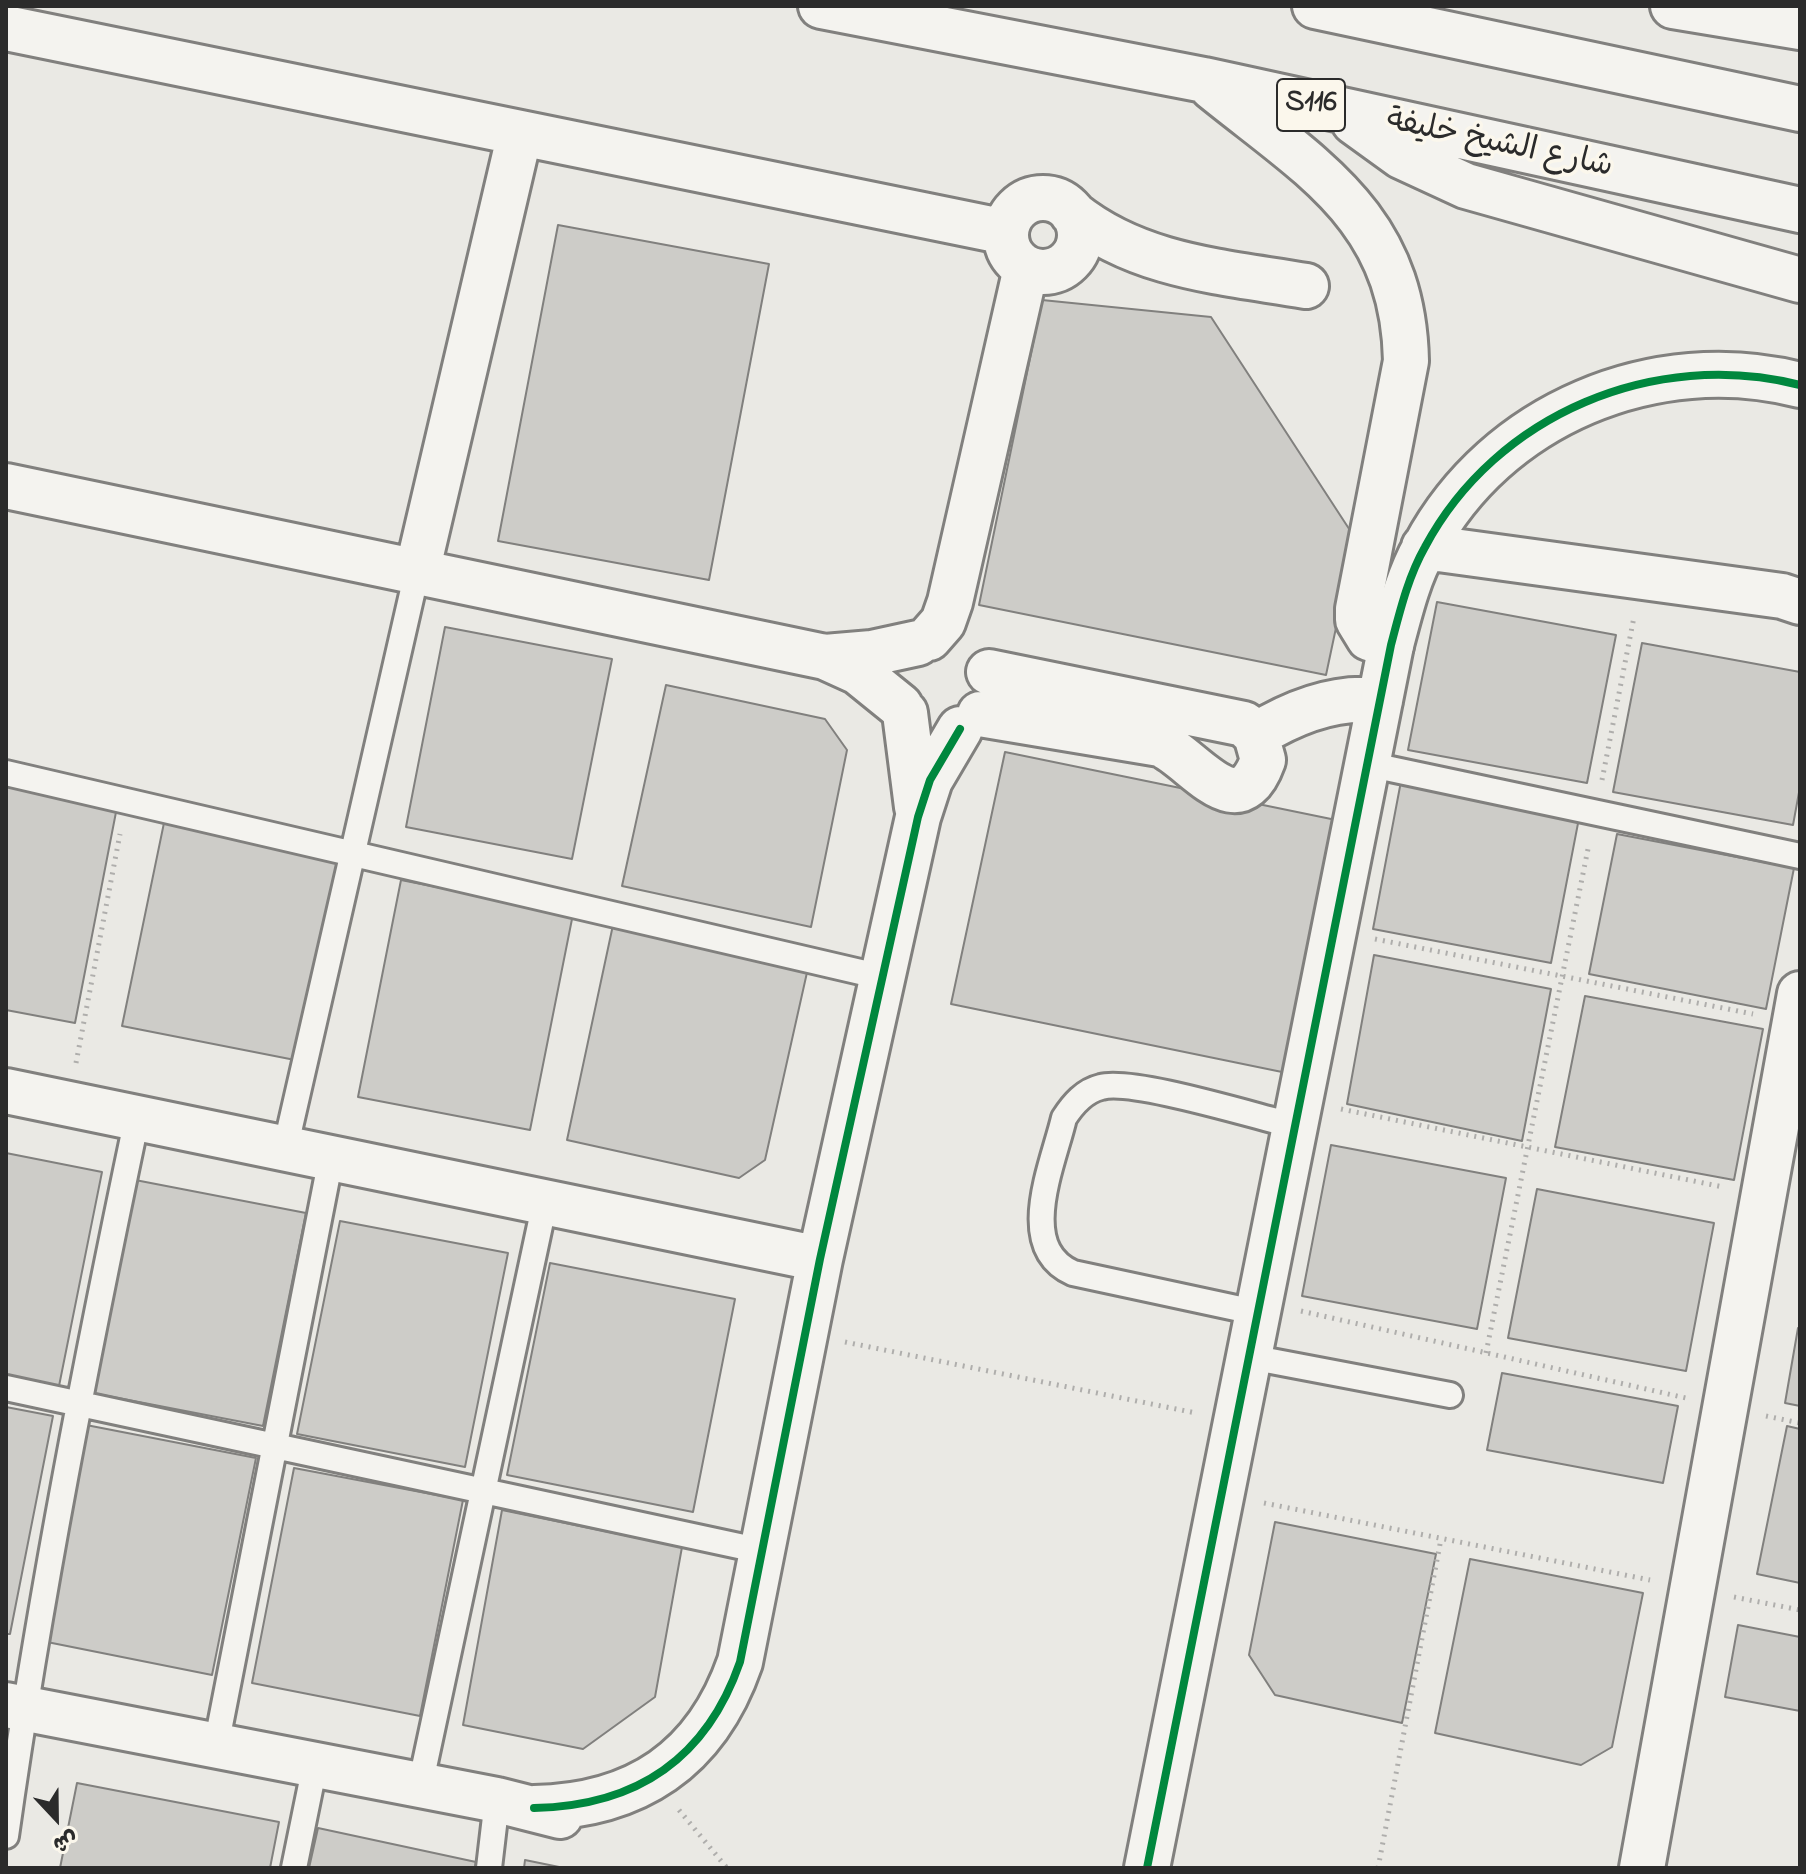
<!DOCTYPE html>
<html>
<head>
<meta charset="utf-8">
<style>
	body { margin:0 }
	#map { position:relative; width:1806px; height:1874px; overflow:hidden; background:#eae9e4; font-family:"Indie Flower","Playpen Sans Arabic",sans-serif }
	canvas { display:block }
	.frame { position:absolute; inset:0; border:8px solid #2b2b2b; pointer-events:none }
	.north { position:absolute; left:16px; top:1778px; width:80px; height:80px; -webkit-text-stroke:6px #fbf7ec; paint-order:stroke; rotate:158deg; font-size:22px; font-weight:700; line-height:32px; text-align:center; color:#2b2b2b }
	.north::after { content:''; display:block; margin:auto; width:28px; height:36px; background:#2b2b2b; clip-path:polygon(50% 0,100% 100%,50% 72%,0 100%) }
</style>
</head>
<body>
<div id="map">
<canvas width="1806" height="1874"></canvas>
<div class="frame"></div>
<div class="north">ش</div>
</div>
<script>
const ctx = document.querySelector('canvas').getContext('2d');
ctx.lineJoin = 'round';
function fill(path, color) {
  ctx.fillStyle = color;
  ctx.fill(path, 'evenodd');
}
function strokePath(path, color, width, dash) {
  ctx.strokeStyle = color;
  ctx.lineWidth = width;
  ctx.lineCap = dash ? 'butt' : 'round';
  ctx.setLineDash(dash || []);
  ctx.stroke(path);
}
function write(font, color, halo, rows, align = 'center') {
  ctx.font = font + ' "Indie Flower","Playpen Sans Arabic",sans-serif';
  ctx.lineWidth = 7;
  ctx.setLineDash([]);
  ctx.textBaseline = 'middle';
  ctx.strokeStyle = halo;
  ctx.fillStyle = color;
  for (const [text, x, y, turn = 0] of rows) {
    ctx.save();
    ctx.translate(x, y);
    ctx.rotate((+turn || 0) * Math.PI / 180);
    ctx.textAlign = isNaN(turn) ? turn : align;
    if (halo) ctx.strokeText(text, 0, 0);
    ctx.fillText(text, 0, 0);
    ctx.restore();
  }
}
const building = new Path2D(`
	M558 225 769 264 709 580 498 541Z
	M1042 300 1211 317 1355 538 1326 675 979 605Z
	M1437 602 1616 635 1587 783 1408 750Z
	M445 627 612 659 572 859 406 827Z
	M1642 643 1800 672V787L1793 825 1613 792Z
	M666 685 825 719 847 750 811 927 622 886Z
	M1005 752 1336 820 1282 1072 951 1004Z
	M1402 776 1580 813 1551 963 1373 929Z
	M6 786 117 807 75 1023 6 1010Z
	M165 818 342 853 300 1061 122 1026Z
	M1617 834 1794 868 1766 1009 1589 974Z
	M401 880 573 914 530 1130 358 1097Z
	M613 925 808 968 765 1160 739 1178 567 1140Z
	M1374 955 1551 989 1522 1141 1347 1104Z
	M1585 996 1763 1029 1734 1180 1555 1147Z
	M1331 1145 1506 1178 1477 1329 1302 1296Z
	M6 1153 102 1172 59 1386 6 1376Z
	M130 1179 306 1213 263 1426 87 1392Z
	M1537 1189 1714 1223 1686 1371 1508 1338Z
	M340 1221 508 1253 465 1467 297 1434Z
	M550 1263 735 1299 693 1512 507 1475Z
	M1798 1328 1800 1329V1406L1785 1403Z
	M1502 1373 1678 1406 1663 1483 1487 1450Z
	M6 1407 53 1416 10 1634H6Z
	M81 1424 256 1458 212 1675 37 1640Z
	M1787 1426 1800 1429V1583L1757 1574Z
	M294 1468 463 1500 420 1716 252 1683Z
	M502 1510 682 1547 655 1697 583 1749 463 1725Z
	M1275 1522 1436 1554 1402 1723 1275 1695 1249 1655Z
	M1470 1559 1643 1593 1612 1747 1581 1765 1435 1733Z
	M1738 1625 1800 1637V1711L1725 1697Z
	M77 1783 279 1822 270 1868H60Z
	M318 1828 476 1862 475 1868H309Z
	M525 1860 564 1868H524Z`);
fill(building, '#cdccc8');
strokePath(building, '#81807e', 2);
const lane = new Path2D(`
	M1367 764 1800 856
	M6 773 882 977
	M285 1149 417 572
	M1259 1313 1073 1273C1015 1247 1053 1165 1064 1118 1073 1104 1084 1091 1101 1087 1132 1078 1257 1117 1296 1126
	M1250 1357 1450 1395
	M6 1388 762 1551
	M216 1746 331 1158
	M420 1786 545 1202
	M6 1836C40 1595 87 1356 137 1118
	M294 1868 315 1765
	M489 1868 497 1800`);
const street = new Path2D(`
	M6 28 1006 232
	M1006 235a37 37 0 1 1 74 0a37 37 0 1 1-74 0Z
	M1072 213C1139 267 1224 272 1306 286
	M6 486 825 657 858 672 900 706
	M1424 547 1782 596 1800 602
	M417 572 520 133
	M929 638 943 622 950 602 1026 268
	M825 657 872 653 918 643
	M905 713 917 807
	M980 714 1160 744C1194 758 1238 830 1263 760L1256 735 1244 724 989 672
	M1256 735C1292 713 1337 695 1380 701
	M6 1091 820 1259
	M6 1705 497 1800 560 1816
	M534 1808C636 1806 706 1760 740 1662L820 1259 918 817 930 780 960 729
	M1147 1868 1391 645C1400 611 1408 577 1425 547 1496 414 1655 348 1800 385
	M1642 1868 1800 994`);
const highway = new Path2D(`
	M821 6 1204 80 1800 210
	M1315 6 1800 109
	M1673 6 1800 27
	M1212 87C1313 169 1403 217 1406 361L1358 609V620L1369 638 1391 645
	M1354 122 1401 156 1466 186 1800 280`);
strokePath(lane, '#81807e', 30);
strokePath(street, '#81807e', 50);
strokePath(highway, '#81807e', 50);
strokePath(new Path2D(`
	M1602 780 1634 617
	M1375 939 1753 1014
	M76 1063 120 834
	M1341 1109 1723 1187
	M1301 1311 1686 1398
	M845 1342 1196 1413
	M1486 1353 1589 844
	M1766 1416 1800 1423
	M1264 1503 1650 1580
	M1734 1597 1800 1610
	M679 1810 727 1868
	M1378 1868 1441 1539`), '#afaeac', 5, [2, 6]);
strokePath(lane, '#f4f3ef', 24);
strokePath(street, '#f4f3ef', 44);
strokePath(highway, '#f4f3ef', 44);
strokePath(new Path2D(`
	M534 1808C636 1806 706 1760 740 1662L820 1259 918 817 930 780 960 729
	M1147 1868 1391 645C1400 611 1408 577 1425 547 1496 414 1655 348 1800 385`), '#00873e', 8);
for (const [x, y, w] of [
	[1311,105,68]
]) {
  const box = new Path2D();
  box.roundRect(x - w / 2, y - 26, w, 52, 6);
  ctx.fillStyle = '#fbf7ec';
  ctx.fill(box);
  strokePath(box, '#2b2b2b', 2);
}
write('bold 30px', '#2b2b2b', null, [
	["S116",1311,105]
]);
write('32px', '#2b2b2b', '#fbf7ec', [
	["شارع الشيخ خليفة",1499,146,12]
]);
</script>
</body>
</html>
